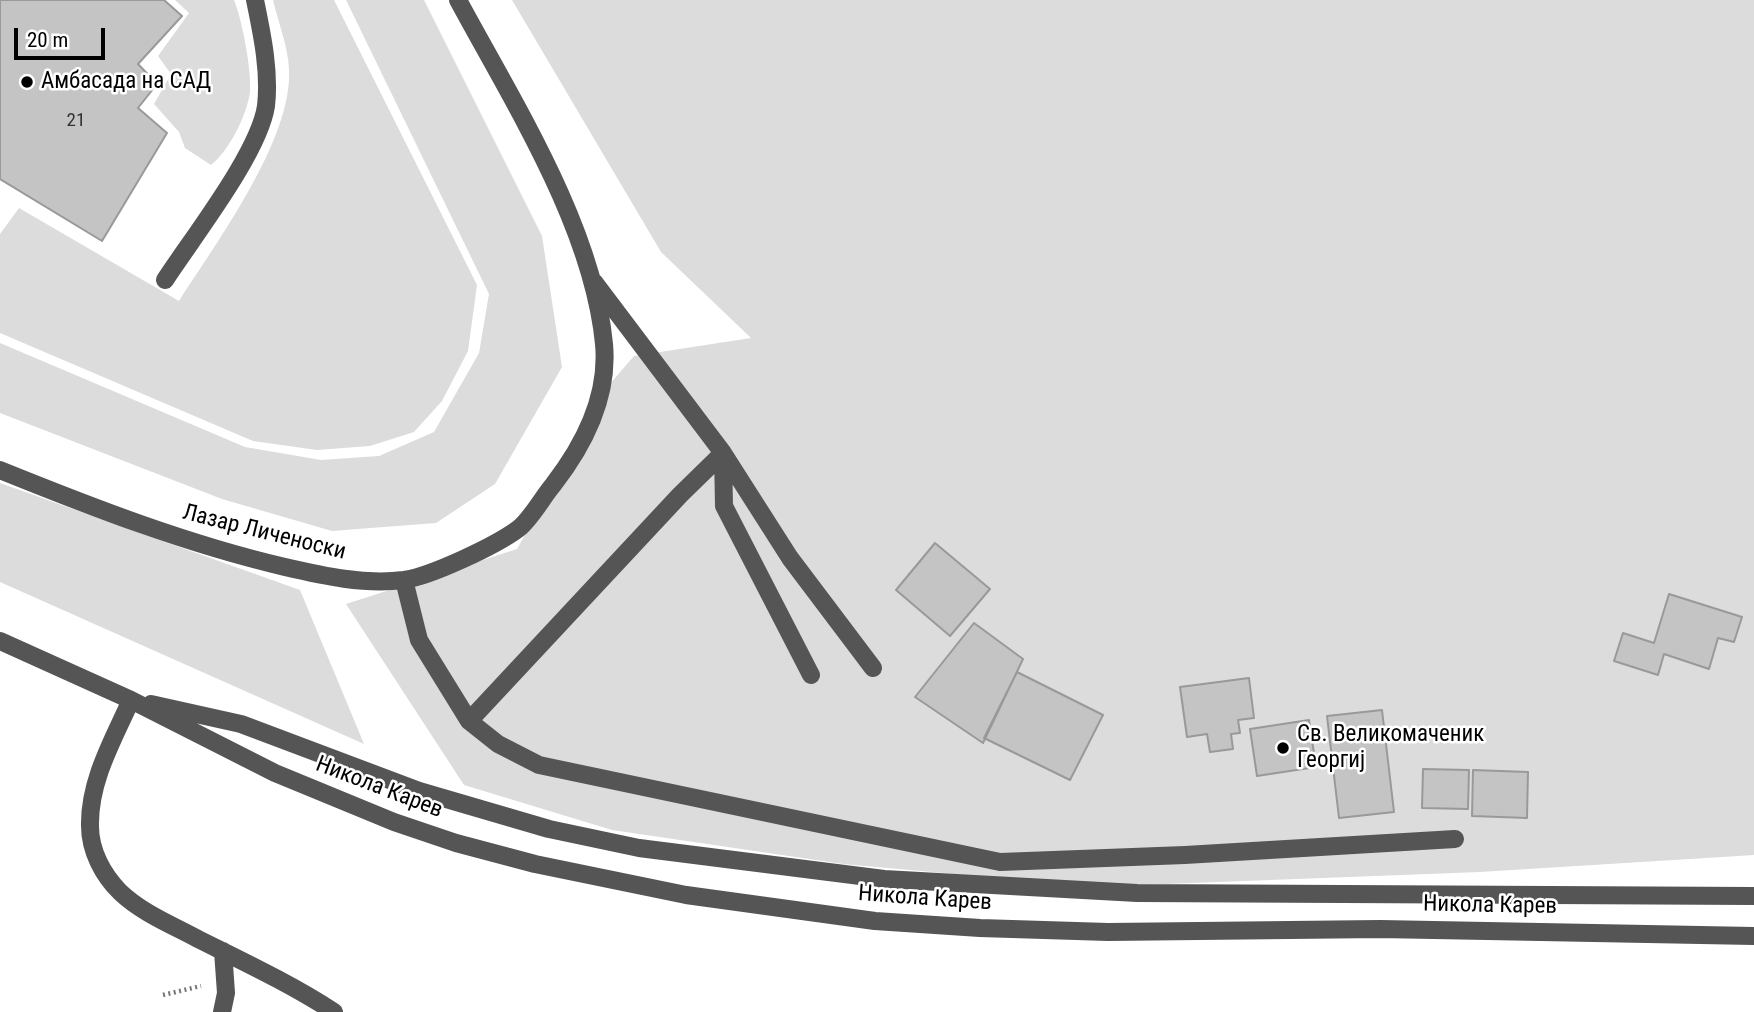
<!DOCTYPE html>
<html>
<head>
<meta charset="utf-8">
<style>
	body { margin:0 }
	#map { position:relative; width:1754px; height:1012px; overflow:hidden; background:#fff; font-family:"Roboto Condensed",sans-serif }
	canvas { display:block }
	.scale { position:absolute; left:14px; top:28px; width:91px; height:32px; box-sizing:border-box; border:4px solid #000; border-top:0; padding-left:9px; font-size:21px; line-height:24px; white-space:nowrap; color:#000; -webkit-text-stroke:5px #fff; paint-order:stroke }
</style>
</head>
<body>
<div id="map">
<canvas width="1754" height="1012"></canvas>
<div class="scale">20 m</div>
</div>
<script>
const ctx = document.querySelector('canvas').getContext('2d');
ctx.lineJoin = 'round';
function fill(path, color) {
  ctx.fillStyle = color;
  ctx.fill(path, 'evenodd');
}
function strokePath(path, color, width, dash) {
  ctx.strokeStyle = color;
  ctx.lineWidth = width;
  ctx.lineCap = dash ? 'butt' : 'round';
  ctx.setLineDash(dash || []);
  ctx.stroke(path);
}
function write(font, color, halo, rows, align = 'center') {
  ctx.font = font + ' "Roboto Condensed",sans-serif';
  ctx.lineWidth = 5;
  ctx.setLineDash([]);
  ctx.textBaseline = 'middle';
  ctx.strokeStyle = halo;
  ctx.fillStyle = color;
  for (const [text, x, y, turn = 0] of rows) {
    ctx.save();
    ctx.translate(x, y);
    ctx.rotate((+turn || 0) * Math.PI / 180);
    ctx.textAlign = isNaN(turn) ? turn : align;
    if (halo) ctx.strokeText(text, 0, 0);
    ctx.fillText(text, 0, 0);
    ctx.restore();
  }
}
fill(new Path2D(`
	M175 0H234C242 19 252 72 250 92 247 115 229 151 211 165L185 148 179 132 154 104 171 74 158 56 189 13Z
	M273 0H334L477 285 468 351 442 401 414 432 370 446 317 450 253 441 0 333V234L19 208 179 301C216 243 293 139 289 69 288 46 278 22 273 0Z
	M346 0H424L542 236 562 367 495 484 436 523 332 531 222 499 0 413V343L245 447 321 460 379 456 434 432 479 353 489 294Z
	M512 0H1754V855L1480 872 1139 885 1032 881 843 864 612 830 464 785 346 604 517 549 609 385 634 356 751 338 661 252Z
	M0 483 300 590 364 744 0 582Z`), '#dcdcdc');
const building = new Path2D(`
	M0 0H164L182 16 138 64 157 84 138 108 167 133 102 241 0 179Z
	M935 543 990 589 950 636 896 590Z
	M1669 594 1742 617 1734 642 1718 638 1709 669 1664 654 1658 675 1614 661 1623 633 1654 643Z
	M974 623 1023 659 983 743 915 697Z
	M1017 672 1103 715 1070 780 984 738Z
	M1249 678 1254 718 1238 720 1240 733 1231 734 1233 749 1210 752 1207 734 1187 737 1180 687Z
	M1382 710 1394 812 1339 818 1327 716Z
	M1309 720 1316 767 1257 776 1250 729Z
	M1423 769 1469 770 1468 809 1422 808Z
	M1473 770 1528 772 1527 818 1472 816Z`);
fill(building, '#c4c4c4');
strokePath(building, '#999', 2);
strokePath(new Path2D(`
	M163 995 201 986`), '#777', 4.5, [2, 3.5]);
strokePath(new Path2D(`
	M165 280C193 237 259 153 266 106 270 71 262 34 255 0
	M594 282 723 453 724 506 811 675
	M0 470C94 508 187 544 285 567 324 576 364 585 404 580 431 576 495 546 518 529 531 519 542 498 553 485 584 445 609 397 604 344 593 227 513 102 458 0
	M404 580 419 640 469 721 498 744 539 765 1000 862 1185 855 1455 839
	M0 641 131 700 275 773 394 822 456 843 535 864 686 895 875 921 980 928 1108 932 1380 929 1754 936
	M131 700C113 740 89 781 90 826 90 851 103 875 120 892 142 913 172 925 198 939 244 962 291 984 334 1012
	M151 704 241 724 419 791 549 829 639 848 884 879 1137 893 1754 896
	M469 721 680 495 723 453 790 558 873 668
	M222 1012 226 993 223 951`), '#555', 18);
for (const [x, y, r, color] of [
	[27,82,7,"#000"],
	[1283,748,7,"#000"]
]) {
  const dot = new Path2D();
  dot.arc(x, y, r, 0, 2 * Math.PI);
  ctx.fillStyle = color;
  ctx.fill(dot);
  strokePath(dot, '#fff', 2.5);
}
write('19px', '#313131', null, [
	["21",76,121]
]);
write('23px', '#000', '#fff', [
	["Амбасада на САД",41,82],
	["Св. Великомаченик",1297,735],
	["Георгиј",1297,761]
], 'left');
write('23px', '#000', '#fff', [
	["Лазар Личеноски",264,533,14],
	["Никола Карев",379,788,21],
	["Никола Карев",925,899,4],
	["Никола Карев",1490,906,1]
]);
</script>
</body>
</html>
